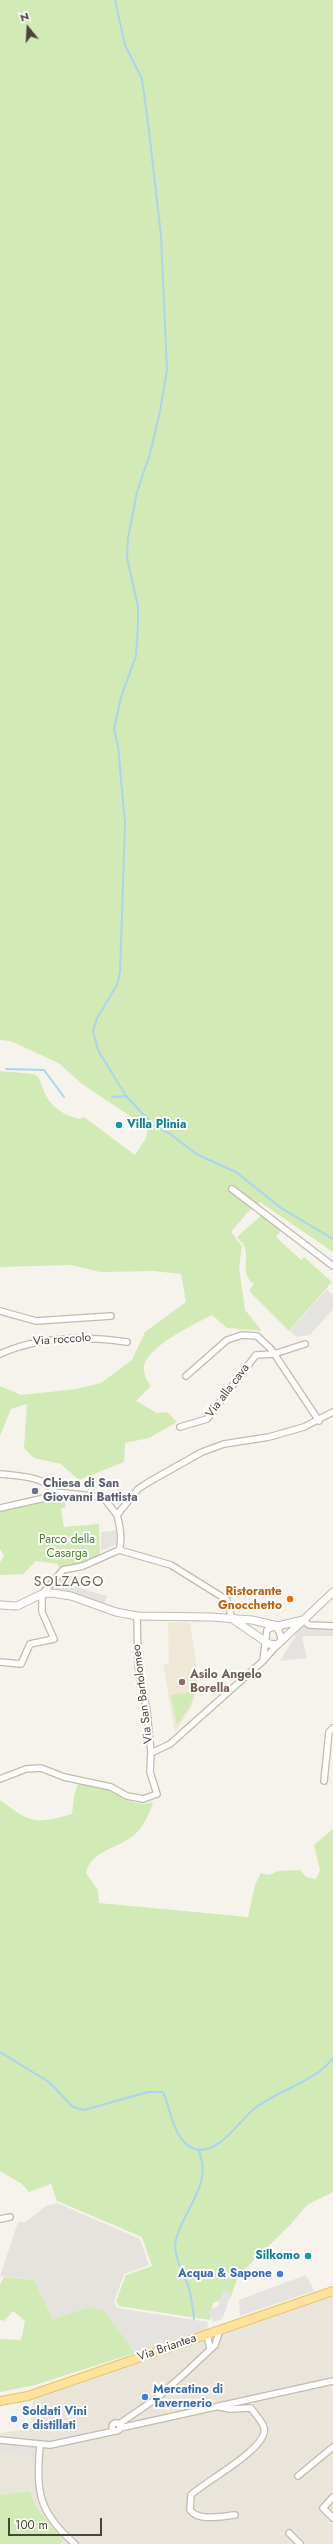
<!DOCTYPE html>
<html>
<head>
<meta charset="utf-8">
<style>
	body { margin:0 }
	#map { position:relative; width:333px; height:2544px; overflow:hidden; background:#f6f3ec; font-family:Jost,sans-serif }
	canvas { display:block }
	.north { position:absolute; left:8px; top:8px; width:40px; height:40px; -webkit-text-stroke:3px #fff; paint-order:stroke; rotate:342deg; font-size:11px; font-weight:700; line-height:16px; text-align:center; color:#4b4439 }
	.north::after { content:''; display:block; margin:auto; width:14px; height:18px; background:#4b4439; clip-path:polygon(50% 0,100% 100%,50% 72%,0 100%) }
	.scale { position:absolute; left:8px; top:2518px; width:94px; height:18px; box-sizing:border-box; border:2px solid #4b4439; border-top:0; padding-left:5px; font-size:12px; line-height:14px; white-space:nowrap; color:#4b4439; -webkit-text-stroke:3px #fff; paint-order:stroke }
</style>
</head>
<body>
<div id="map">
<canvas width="333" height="2544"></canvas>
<div class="north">N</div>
<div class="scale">100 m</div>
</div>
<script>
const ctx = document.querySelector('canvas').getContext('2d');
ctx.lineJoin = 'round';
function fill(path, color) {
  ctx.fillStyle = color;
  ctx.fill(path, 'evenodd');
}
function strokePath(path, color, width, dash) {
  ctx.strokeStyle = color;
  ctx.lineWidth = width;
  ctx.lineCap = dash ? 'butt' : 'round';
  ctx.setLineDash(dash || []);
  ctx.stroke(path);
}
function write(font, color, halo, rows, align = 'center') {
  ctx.font = font + ' Jost,sans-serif';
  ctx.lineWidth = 4;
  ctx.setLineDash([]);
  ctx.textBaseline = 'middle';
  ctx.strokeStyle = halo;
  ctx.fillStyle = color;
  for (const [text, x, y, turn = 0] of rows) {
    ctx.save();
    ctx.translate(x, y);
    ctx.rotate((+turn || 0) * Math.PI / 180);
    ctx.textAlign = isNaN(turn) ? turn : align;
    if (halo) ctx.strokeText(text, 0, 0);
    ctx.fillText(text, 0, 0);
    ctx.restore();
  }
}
fill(new Path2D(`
	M333 2296V2544H60L63 2541 37 2508 30 2491 0 2495V2433L30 2429 33 2400Z`), '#eae5da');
fill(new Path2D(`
	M57 2203 140 2239 149 2265 124 2274 114 2302 117 2308 208 2322 207 2329 135 2353 103 2310H98L92 2306 53 2319 34 2280 0 2276 18 2222H26L46 2206Z`), '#e6e2dd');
fill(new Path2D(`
	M168 1622 190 1623 198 1676V1689L191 1708 175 1732 163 1664 169 1663Z`), '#efe8d6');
fill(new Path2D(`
	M0 0H333V1252L260 1202 248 1212 231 1232 242 1246 239 1267 245 1310 262 1331 227 1328 212 1315C195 1324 143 1348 144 1369 144 1376 147 1381 151 1386L136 1401 157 1413 167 1412 177 1422 149 1438 125 1443 124 1462 79 1480 61 1464 34 1458 24 1448 27 1404 11 1409 0 1436V1386L21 1395 77 1389 101 1383 132 1360 145 1332 186 1302 181 1274 154 1271 100 1272 71 1265 0 1267V1071L34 1074C40 1077 41 1083 43 1089 49 1106 64 1116 80 1119L84 1117 135 1155 146 1138 148 1128 82 1084 60 1064 11 1041 0 1040Z
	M263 1214 281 1231 276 1237 301 1260 304 1257 332 1282 289 1331 249 1291 254 1284C241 1276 248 1261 245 1248 244 1244 240 1241 237 1237Z
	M63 1496 66 1507 61 1509 64 1527 99 1524 100 1555 75 1565 59 1569 58 1564 36 1561 23 1574 0 1575V1563L4 1555 0 1549V1510Z
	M195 1691 190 1706 177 1725 171 1695Z
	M78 1784C88 1785 97 1786 106 1789 122 1796 134 1808 153 1802 150 1814 141 1832 130 1838 115 1849 90 1852 86 1873L98 1890 99 1903 248 1917 255 1885 261 1873 269 1875 279 1871 300 1870 306 1877 316 1879 320 1870 314 1845 333 1829V2192L307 2205 291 2224 243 2271 236 2282 231 2297 213 2303 210 2320 119 2306 116 2301 126 2275 152 2266 142 2237 57 2201 51 2184 29 2192 22 2184 0 2171V1800C31 1823 34 1825 72 1814L74 1796Z
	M4 2277 34 2280 53 2319 92 2306 98 2310 103 2309 135 2353 35 2385 0 2392V2339L21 2340 25 2321 13 2311 4 2321 0 2320V2285Z
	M30 2491 37 2508 63 2541 60 2544H0V2495Z`), '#d2eab5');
fill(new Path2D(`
	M327 1289 333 1295V1309L310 1335 297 1337 290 1331Z
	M116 1531 117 1544 101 1551V1532Z
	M62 1575 74 1576 73 1586 107 1596 103 1607 67 1591 50 1588Z
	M301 1626 333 1627V1636H304L302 1638 307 1658 280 1661Z
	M306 2275 314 2291 240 2316 239 2300Z
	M224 2290 231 2292 225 2312 222 2319 213 2322 208 2311 218 2306Z
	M120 2314 206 2326 205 2328 141 2350 119 2318Z
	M1 2443 36 2448 35 2457 0 2452Z`), '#e5e3e0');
strokePath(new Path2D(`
	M115 0 125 45 142 79 149 131 161 236 167 370 160 411 150 454 137 492 128 538 127 558 138 607V625L136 656 121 697 114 729 118 746 125 823 120 972 117 985 97 1018 93 1031 98 1050 126 1096 152 1124 170 1134 198 1155 236 1172 281 1208 333 1239
	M6 1069 44 1070 64 1097
	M112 1097 126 1096
	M0 2052 49 2082 73 2107 84 2110 148 2092H163C171 2109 173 2142 195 2149 219 2155 238 2122 254 2109 277 2090 314 2083 333 2058
	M194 2319C193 2309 192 2299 189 2289 185 2272 172 2259 176 2240 184 2207 214 2185 198 2149`), '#a9d4f2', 2);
const minor = new Path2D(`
	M232 1189 333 1266
	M0 1311 36 1321 111 1316
	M0 1354C40 1336 84 1336 127 1342
	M186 1376 227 1340 242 1335 257 1336 271 1349 319 1421
	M180 1427 207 1419 256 1355 274 1354 305 1344
	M0 1474C16 1476 46 1476 54 1492
	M54 1492 103 1497 117 1515
	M0 1508 49 1497 54 1492
	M119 1550 171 1565 227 1600 232 1619
	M303 1620 309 1625 333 1626
	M263 1660 267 1630 274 1626 279 1631 282 1641
	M0 1662 21 1664 30 1644 54 1639 42 1612V1594L63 1570 83 1566 119 1550C123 1539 120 1526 117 1515L138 1489 147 1483 202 1452 224 1444 269 1437 304 1427 333 1412
	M151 1753 170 1744 263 1661 277 1645
	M0 1779 26 1769 41 1768 64 1777 111 1787 127 1796 143 1799 157 1794 150 1772 151 1753 147 1711 138 1666 137 1616
	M324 1781 329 1732 333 1728
	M0 2219 10 2217
	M207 2334 210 2349
	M220 2407 230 2409 251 2408C254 2413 263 2422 264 2428 269 2448 205 2481 191 2495L190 2510C199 2522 222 2516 235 2515
	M112 2427a4 4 0 1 1 8 0a4 4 0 1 1-8 0Z
	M119 2424 157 2398 184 2374 215 2345 220 2330
	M120 2428 333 2381
	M0 2440 50 2445 115 2431
	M40 2445C36 2492 38 2512 75 2544
	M298 2476 333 2447
	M333 2497 323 2508 333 2518
	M289 2533 300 2544`);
const tertiary = new Path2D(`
	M0 1605 17 1606 42 1594 52 1593 71 1596 116 1612 137 1616 211 1617 252 1620 278 1626 303 1620
	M234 1620 269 1644 277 1645 333 1592`);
const primary = new Path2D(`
	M0 2401 28 2396 333 2291`);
strokePath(minor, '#c2bbae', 8);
strokePath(tertiary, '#c2bbae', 9);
strokePath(primary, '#e6c16a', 10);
strokePath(minor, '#fff', 5.5);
strokePath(tertiary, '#fff', 7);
strokePath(primary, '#ffe39c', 8);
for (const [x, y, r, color] of [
	[119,1125,4,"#0f9aa8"],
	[35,1491,4,"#6b7280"],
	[290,1599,4,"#e8710a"],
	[182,1682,4,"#8d6e63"],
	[308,2256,4,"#0f9aa8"],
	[280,2274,4,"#3f7fe0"],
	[145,2397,4,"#3f7fe0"],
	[14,2419,4,"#3f7fe0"]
]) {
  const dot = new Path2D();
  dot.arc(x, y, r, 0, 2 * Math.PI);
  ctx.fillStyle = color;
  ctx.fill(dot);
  strokePath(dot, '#fff', 1.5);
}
write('bold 12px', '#0d838f', '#fff', [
	["Villa Plinia",127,1125],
	["Silkomo",300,2256,"right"]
], 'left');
write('12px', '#4b4439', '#fff', [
	["Via roccolo",62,1340,-4],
	["Via alla cava",228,1391,-53],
	["Via San Bartolomeo",143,1694,-97],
	["Via Briantea",167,2348,-19]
]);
write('bold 12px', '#5b616d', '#fff', [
	["Chiesa di San",43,1484],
	["Giovanni Battista",43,1498]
], 'left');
write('12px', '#4a7f2a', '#fff', [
	["Parco della",67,1540],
	["Casarga",67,1554]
]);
write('bold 12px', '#c56008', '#fff', [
	["Ristorante",282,1592],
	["Gnocchetto",282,1606]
], 'right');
write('bold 12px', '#785e54', '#fff', [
	["Asilo Angelo",190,1675],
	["Borella",190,1689]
], 'left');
write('bold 12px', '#366cbe', '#fff', [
	["Acqua & Sapone",272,2274,"right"],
	["Mercatino di",153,2390],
	["Tavernerio",153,2404],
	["Soldati Vini",22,2412],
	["e distillati",22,2426]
], 'left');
ctx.letterSpacing = '1px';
write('14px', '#6e6250', '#fff', [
	["SOLZAGO",69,1583]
]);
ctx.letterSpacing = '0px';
</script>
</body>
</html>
